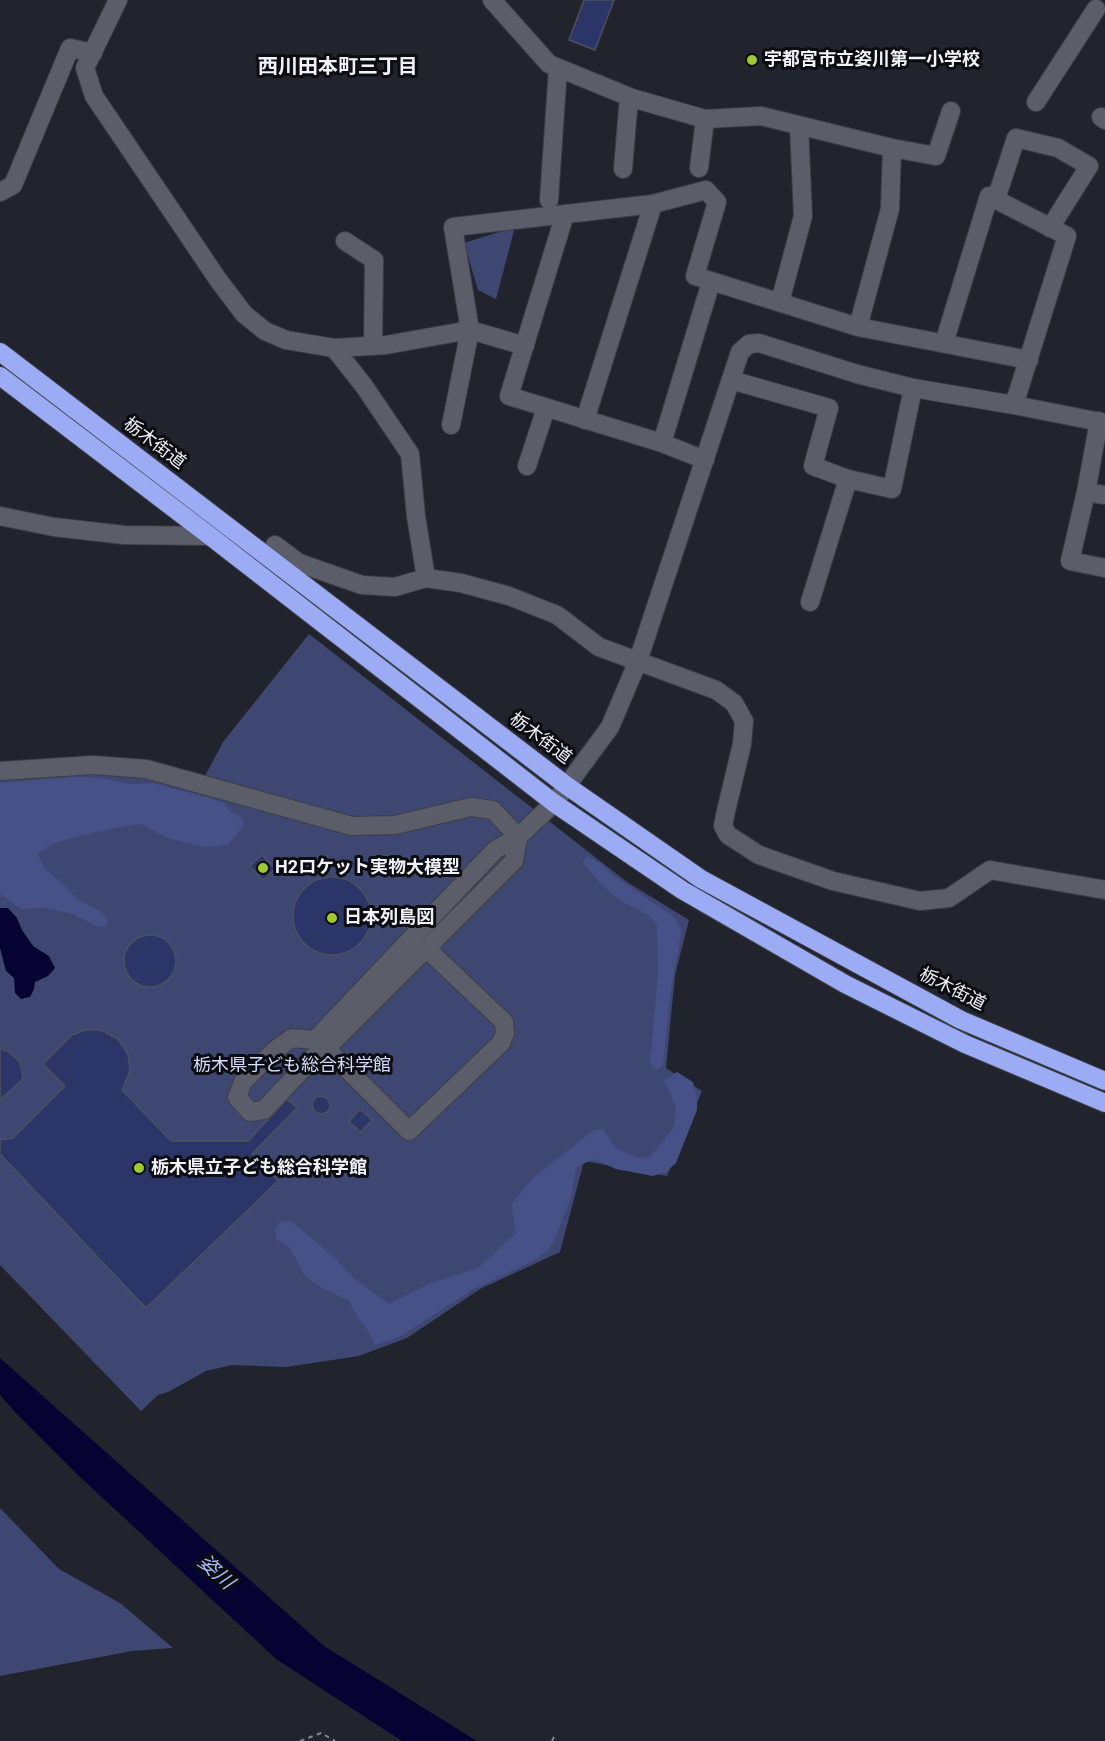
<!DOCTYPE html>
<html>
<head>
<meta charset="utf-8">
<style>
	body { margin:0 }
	canvas { display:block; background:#21232d }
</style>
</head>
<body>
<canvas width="1105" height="1741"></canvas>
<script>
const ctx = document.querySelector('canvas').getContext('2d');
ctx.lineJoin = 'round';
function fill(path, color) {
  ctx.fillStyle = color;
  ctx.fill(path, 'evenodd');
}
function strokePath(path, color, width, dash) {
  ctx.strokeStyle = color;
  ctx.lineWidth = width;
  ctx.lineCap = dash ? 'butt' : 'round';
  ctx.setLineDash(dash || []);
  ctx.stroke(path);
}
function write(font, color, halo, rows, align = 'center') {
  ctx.font = font + ' Roboto,"Noto Sans JP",sans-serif';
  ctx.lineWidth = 6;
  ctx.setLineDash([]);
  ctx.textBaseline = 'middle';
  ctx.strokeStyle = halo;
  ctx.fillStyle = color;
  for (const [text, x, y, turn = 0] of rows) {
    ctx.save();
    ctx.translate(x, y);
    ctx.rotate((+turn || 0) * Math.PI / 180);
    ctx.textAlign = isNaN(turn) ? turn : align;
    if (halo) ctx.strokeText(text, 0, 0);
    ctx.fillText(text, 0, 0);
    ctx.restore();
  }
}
fill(new Path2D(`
	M515 227 496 299 478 290 464 243Z
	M309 634 627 882 689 920 675 975 666 1068 702 1091 667 1176 584 1161 560 1252 480 1289 407 1338 359 1356 286 1367 232 1365 206 1371 168 1392 158 1395 141 1411 0 1265V776L94 772 145 778 197 791 223 742Z
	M0 1508 59 1569 120 1603 173 1648 132 1651 0 1676Z`), '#3e4771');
fill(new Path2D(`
	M74 777 100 778 130 784 152 783 210 798 224 803 230 811 242 818 244 825 228 845 205 847 183 842 167 838 142 824 125 826 75 837 52 844 38 854 45 869 64 885 77 899 100 911 107 918V925L99 927 72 914 46 908 21 909 0 894V783Z
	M587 856 600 863 614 876 674 917 682 930 671 988 663 1065 657 1070 650 1063 658 974 657 925C648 911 630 908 617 898 604 888 594 876 583 863Z
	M677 1072 693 1082 697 1097V1110L676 1163 666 1172 653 1176 616 1169 594 1159 576 1167 571 1197 554 1241 548 1250 533 1261 474 1289 399 1337 375 1345 369 1332 357 1316 349 1301 324 1289 305 1276 290 1248 276 1239 275 1228 280 1222 291 1221 335 1258 350 1275 389 1304 429 1284 478 1268 516 1233 511 1204 533 1178 594 1130 603 1129 617 1149 639 1158 650 1157 674 1127 676 1106 664 1081Z`), '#465187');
fill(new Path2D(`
	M0 908H8L17 918 22 930 33 946 49 956 55 968 48 976 35 982 34 989 30 997 21 999 15 993 14 978 6 971 0 948Z
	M0 1358 324 1646 477 1741H402L276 1659 79 1476 15 1412 0 1395Z`), '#060332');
const building = new Path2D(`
	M584 0H614L595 50 569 40Z
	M262 855 275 869 263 880 250 866Z
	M293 916a39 39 0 1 1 78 0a39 39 0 1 1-78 0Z
	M124 961a26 26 0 1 1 52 0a26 26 0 1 1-52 0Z
	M85 1030H101L118 1039 128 1054 130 1071 122 1090 171 1141H248L287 1099 297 1108 252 1154 278 1181 146 1308 0 1154V1140L13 1138 65 1086 43 1064 72 1035Z
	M0 1049 8 1051 20 1062 23 1079 0 1100Z
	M312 1105a9 9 0 1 1 18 0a9 9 0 1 1-18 0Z
	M360 1109 372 1120 361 1132 349 1122Z`);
fill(building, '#2c3568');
strokePath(building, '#4d505c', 1.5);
const minor = new Path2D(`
	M118 0 85 68 94 96 219 281 244 314 265 331 286 340 334 348 386 345 470 330 525 346
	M492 0 549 64 632 98 705 119 761 116 892 148 890 209 858 327
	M1036 102 1096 9
	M1101 117 1105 120
	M892 148 936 156 951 111
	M699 168 705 119
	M623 169 629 97
	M0 192 13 185 70 48 93 53
	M996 199 1016 138 1058 148 1089 166 1050 228
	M549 200 558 68
	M565 214 509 396 662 443 705 460
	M345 241 374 260 373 346
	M780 302 803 216 799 125
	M944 343 989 196 1067 236 1014 405
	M334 348 364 386 410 454 416 516 426 578
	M731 380 829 408 813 466 848 479 892 489 913 388
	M585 420 653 204
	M1099 421 1086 492 1070 561 1105 568
	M451 425 470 330 453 227 653 204 706 190 717 202 695 276 858 327 1029 360
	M662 443 711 282
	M527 466 546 408
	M1086 492 1105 495
	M0 516 54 527 124 535 210 536
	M275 545 299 563 362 585 395 587 426 578 461 583 509 596 557 615 599 647 716 690 734 703 744 721 742 744 726 811 723 826 728 835 759 855 833 881 920 901 949 898 990 870 1105 890
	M810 602 848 479
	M0 771 93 765 146 769 352 826 395 825 471 807 493 810 518 837
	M518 837 514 861 332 1043 324 1046 264 1110 250 1112 237 1097 243 1082 275 1050 292 1038 315 1040 495 850 518 837 554 803 610 727 638 661 740 352 749 344 759 343 857 374 913 388 1014 405 1105 423
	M324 1046 409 1131 501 1043 505 1033 504 1022 426 948`);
const highway = new Path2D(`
	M0 352 567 786 701 879 961 1020 1105 1081
	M0 376 210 536 554 803 682 890 845 984 965 1044 1105 1103`);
strokePath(minor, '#3d3f47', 20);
strokePath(highway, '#3d3f47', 20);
strokePath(new Path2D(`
	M300 1741 321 1733 335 1741
	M552 1741 555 1735`), '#84868e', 2, [4.5, 4.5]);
strokePath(minor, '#5b5e69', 18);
strokePath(highway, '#9bacf5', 18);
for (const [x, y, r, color] of [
	[752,60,6,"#a0c92b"],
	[263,868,6,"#a0c92b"],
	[332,918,6,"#a0c92b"],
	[139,1168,6,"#a0c92b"]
]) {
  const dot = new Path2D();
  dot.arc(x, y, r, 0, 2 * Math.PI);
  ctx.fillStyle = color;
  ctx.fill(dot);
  strokePath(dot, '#0c0d11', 2);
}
write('bold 18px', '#f0f2f9', '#0c0d11', [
	["宇都宮市立姿川第一小学校",764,60],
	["H2ロケット実物大模型",275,868],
	["日本列島図",344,918],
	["栃木県立子ども総合科学館",151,1168]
], 'left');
write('18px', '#f0f2f9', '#0c0d11', [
	["栃木街道",154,444,37],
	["栃木街道",540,739,37],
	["栃木街道",952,990,27]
]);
write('18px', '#d4ddfe', '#0c0d11', [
	["栃木県子ども総合科学館",292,1066]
]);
write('bold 20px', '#f0f2f9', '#0c0d11', [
	["西川田本町三丁目",338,68]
]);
write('italic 20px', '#abbbfc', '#0c0d11', [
	["姿川",215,1573,42]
]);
</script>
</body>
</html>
